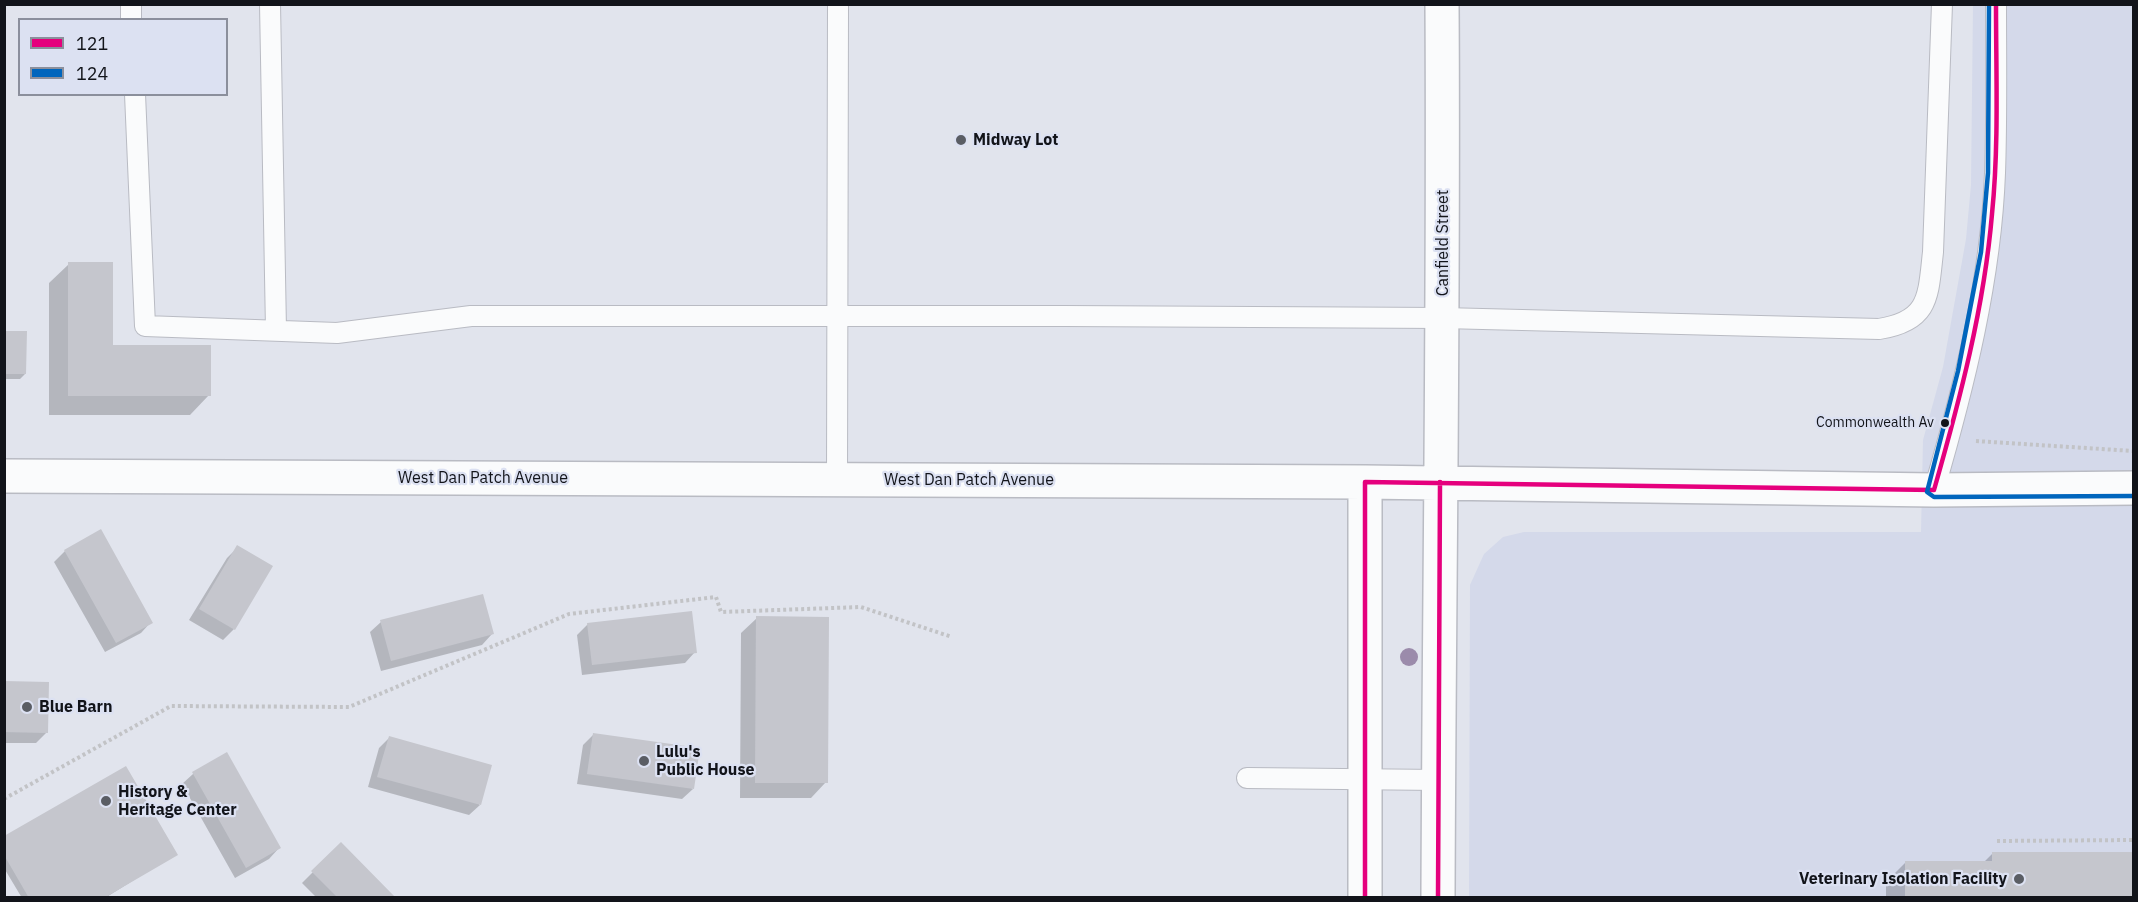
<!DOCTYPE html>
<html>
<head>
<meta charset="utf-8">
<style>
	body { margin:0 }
	#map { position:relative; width:2138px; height:902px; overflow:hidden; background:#e1e4ed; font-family:"IBM Plex Sans",sans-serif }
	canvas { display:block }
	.frame { position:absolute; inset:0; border:6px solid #12141a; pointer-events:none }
	.legend { position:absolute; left:18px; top:18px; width:210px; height:78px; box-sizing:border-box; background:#dce1f2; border:2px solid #8b8f9c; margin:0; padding:8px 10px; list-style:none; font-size:18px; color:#12141a }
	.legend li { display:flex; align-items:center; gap:12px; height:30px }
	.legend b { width:30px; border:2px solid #8b8f9c }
</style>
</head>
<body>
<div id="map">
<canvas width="2138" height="902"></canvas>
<div class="frame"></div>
<ul class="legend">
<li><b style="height:8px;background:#e5007d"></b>121</li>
<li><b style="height:8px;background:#0065bd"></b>124</li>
</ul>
</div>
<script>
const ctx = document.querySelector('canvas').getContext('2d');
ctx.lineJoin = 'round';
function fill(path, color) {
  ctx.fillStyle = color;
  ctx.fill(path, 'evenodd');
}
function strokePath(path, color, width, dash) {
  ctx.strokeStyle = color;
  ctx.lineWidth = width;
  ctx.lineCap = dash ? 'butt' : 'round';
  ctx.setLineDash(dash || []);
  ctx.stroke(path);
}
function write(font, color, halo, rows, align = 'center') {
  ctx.font = font + ' "IBM Plex Sans",sans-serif';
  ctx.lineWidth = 4.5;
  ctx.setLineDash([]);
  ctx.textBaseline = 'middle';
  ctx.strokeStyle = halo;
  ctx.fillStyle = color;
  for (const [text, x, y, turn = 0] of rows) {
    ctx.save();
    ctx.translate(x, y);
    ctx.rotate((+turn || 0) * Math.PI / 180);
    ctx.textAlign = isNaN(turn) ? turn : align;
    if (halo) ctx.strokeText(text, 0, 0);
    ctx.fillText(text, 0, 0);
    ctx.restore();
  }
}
fill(new Path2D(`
	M1973 5H2133V897L1469 898 1470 585 1484 554 1503 537 1524 532H1921L1923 440 1943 367 1966 239 1971 185Z`), '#d4d9ea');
fill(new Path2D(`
	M69 264 112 346 209 395 190 415H49V283Z
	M4 332 25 374 20 379H4Z
	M238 547 271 567 234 629 223 640 189 620 227 558Z
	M65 551 151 622 141 633 105 652 54 562Z
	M757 618 826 782 811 798H740L741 633Z
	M381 622 492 634 482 645 381 671 370 632Z
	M588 624 695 652 685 663 582 675 577 635Z
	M4 683 47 732 36 743H4Z
	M594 734 693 789 682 799 577 784 583 745Z
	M389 738 480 805 469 815 368 787 379 748Z
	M226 755 279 848 269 859 235 878 182 784 193 774Z
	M4 838 176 854 105 898H22L4 868Z
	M341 844 394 898H317L302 883Z
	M1993 853 2134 898H1886V882L1906 862H1984Z`), '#0003');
fill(new Path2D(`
	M68 262H113V345H211V396H68Z
	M4 331H27L26 374H4Z
	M101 529 153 623 116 643 64 550Z
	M237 545 273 566 235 630 199 609Z
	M483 594 494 634 391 661 380 620Z
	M692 611 697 653 592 665 587 623Z
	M756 616 829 617 828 783H755Z
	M4 681 49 682 48 733 4 732Z
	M593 733 700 748 694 789 587 774Z
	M389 736 492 765 481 805 377 777Z
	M227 752 281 848 246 868 192 772Z
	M126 766 178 855 104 898H29L4 855V836Z
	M341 842 396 898H338L311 871Z
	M1992 852H2134V898H1905V861H1992Z`), '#c5c6cd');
const service = new Path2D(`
	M131 4V20
	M270 4 276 330
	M135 94 145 326 337 333 471 316H1065L1443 318 1879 329C1930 321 1928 296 1933 252L1942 4
	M837 479 838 4
	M1934 490C1964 387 1991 280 1995 173 1997 117 1996 61 1996 4
	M1247 778 1439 780`);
const minor = new Path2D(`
	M4 476 1365 482 1934 490 2134 488
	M1365 482V898
	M1438 898C1439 600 1444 302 1442 4`);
strokePath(service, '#b9bbc3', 22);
strokePath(minor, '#b9bbc3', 36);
strokePath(new Path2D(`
	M1976 441 2133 451
	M4 799 171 706 349 707 569 614 716 597 721 612 861 607 952 637
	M1997 841 2134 840`), '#c2c3c6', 4, [3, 3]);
strokePath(service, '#fafbfc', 20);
strokePath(minor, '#fafbfc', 33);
strokePath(new Path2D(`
	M1934 490C1960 399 1984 308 1992 214 1999 145 1996 74 1996 4
	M1365 898V482L1934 490
	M1438 898 1440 482`), '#e5007d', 4.5);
strokePath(new Path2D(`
	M1989 4 1988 173 1981 252 1958 371 1927 492 1934 497 2134 496`), '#0065bd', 4.5);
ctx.fillStyle = '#9b8bab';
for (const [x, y] of [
	[1409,657]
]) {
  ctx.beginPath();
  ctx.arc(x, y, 9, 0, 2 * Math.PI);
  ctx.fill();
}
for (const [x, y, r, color] of [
	[961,140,6,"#5a5d64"],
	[1945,423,5,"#12141a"],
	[27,707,6,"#5a5d64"],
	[644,761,6,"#5a5d64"],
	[106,801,6,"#5a5d64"],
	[2019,879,6,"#5a5d64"]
]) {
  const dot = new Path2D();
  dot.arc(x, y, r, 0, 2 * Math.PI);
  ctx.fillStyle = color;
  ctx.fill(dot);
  strokePath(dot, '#dce1f2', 2);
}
write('14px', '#12141a', '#dce1f2', [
	["Commonwealth Av",1934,423]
], 'right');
write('bold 16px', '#12141a', '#dce1f2', [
	["Midway Lot",973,140],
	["Blue Barn",39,707],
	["Lulu's",656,752],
	["Public House",656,770],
	["History &",118,792],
	["Heritage Center",118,810],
	["Veterinary Isolation Facility",2007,879,"right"]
], 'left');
write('16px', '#12141a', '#dce1f2', [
	["Canfield Street",1443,243,-90],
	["West Dan Patch Avenue",483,478],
	["West Dan Patch Avenue",969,480]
]);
</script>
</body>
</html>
